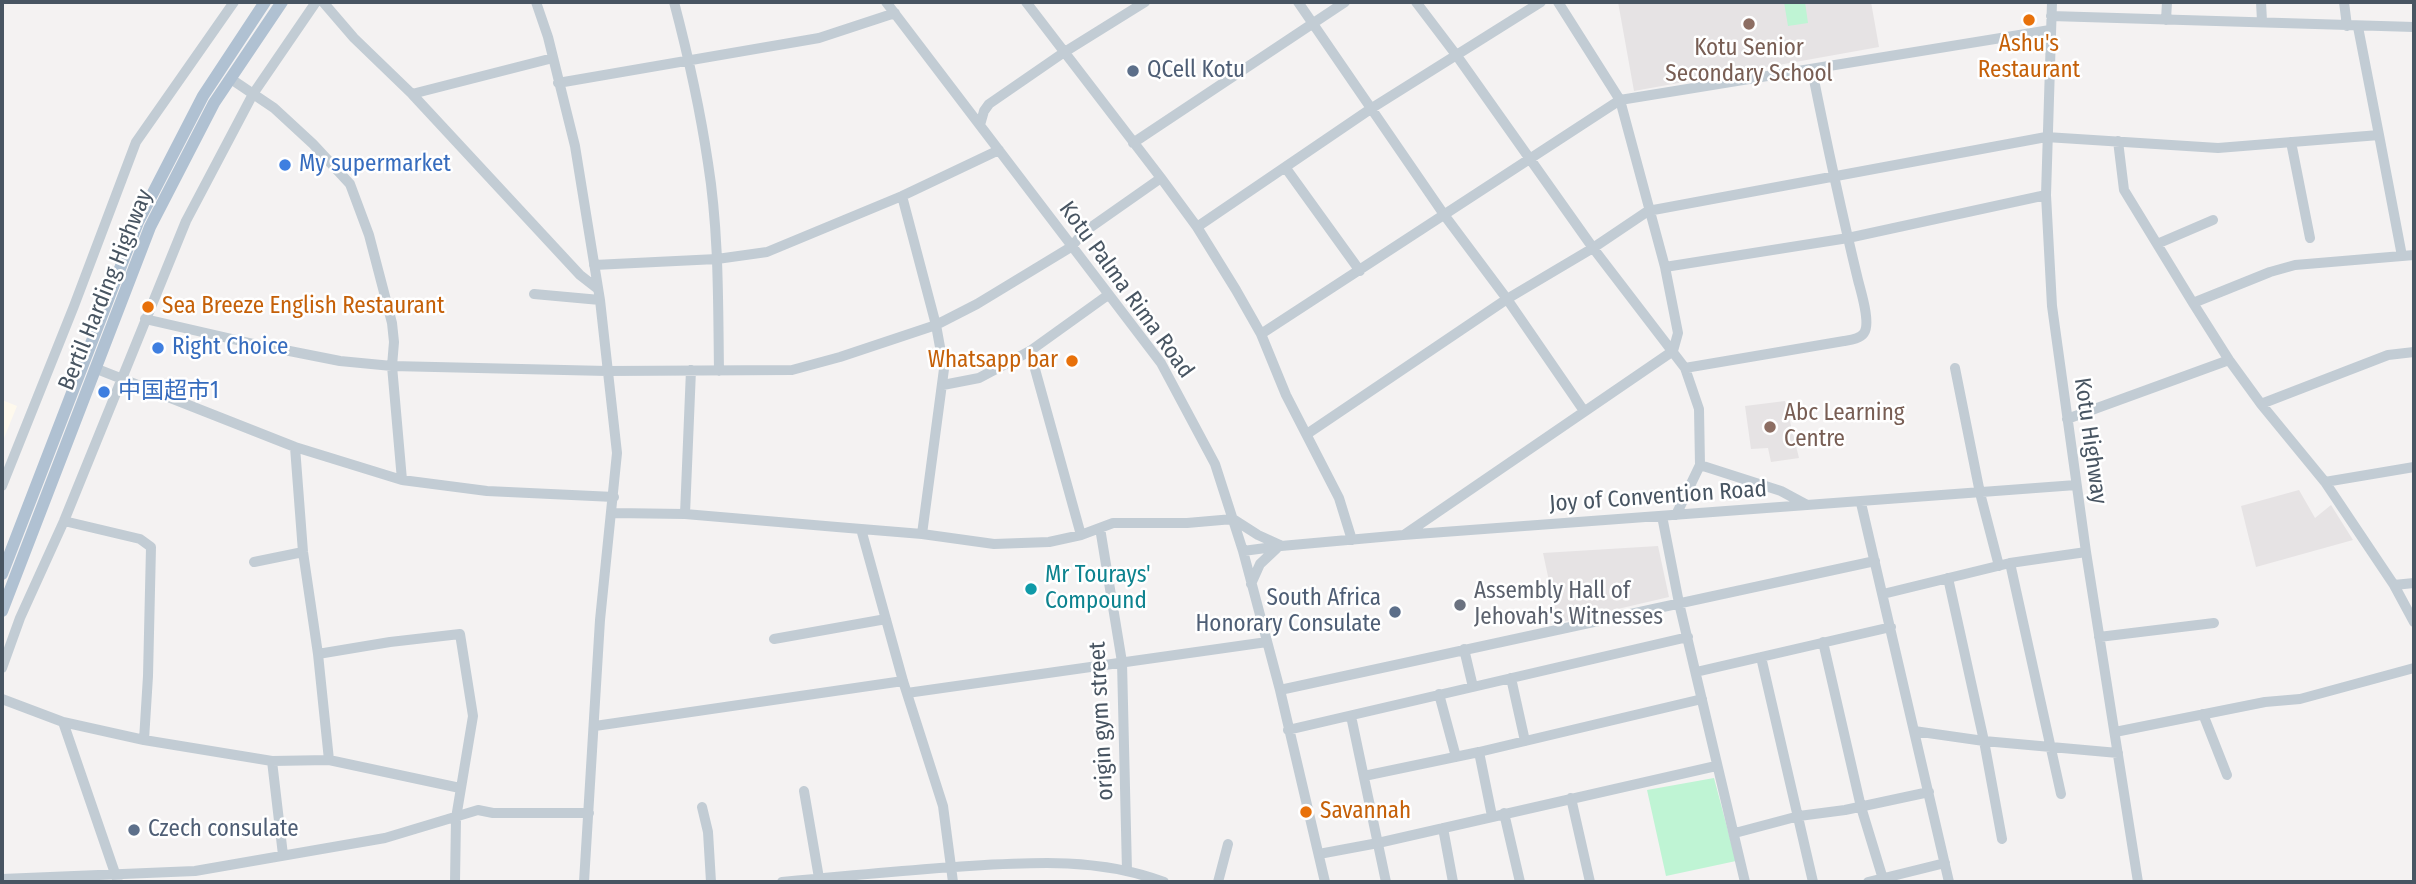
<!DOCTYPE html>
<html>
<head>
<meta charset="utf-8">
<style>
	body { margin:0 }
	#map { position:relative; width:2416px; height:884px; overflow:hidden; background:#f4f2f2; font-family:"Fira Sans Condensed",sans-serif }
	canvas { display:block }
	.frame { position:absolute; inset:0; border:4px solid #485562; pointer-events:none }
</style>
</head>
<body>
<div id="map">
<canvas width="2416" height="884"></canvas>
<div class="frame"></div>
</div>
<script>
const ctx = document.querySelector('canvas').getContext('2d');
ctx.lineJoin = 'round';
function fill(path, color) {
  ctx.fillStyle = color;
  ctx.fill(path, 'evenodd');
}
function strokePath(path, color, width, dash) {
  ctx.strokeStyle = color;
  ctx.lineWidth = width;
  ctx.lineCap = dash ? 'butt' : 'round';
  ctx.setLineDash(dash || []);
  ctx.stroke(path);
}
function write(font, color, halo, rows, align = 'center') {
  ctx.font = font + ' "Fira Sans Condensed","Noto Sans SC",sans-serif';
  ctx.lineWidth = 5;
  ctx.setLineDash([]);
  ctx.textBaseline = 'middle';
  ctx.strokeStyle = halo;
  ctx.fillStyle = color;
  for (const [text, x, y, turn = 0] of rows) {
    ctx.save();
    ctx.translate(x, y);
    ctx.rotate((+turn || 0) * Math.PI / 180);
    ctx.textAlign = isNaN(turn) ? turn : align;
    if (halo) ctx.strokeText(text, 0, 0);
    ctx.fillText(text, 0, 0);
    ctx.restore();
  }
}
fill(new Path2D(`
	M2 400 17 406 2 443Z`), '#fef9ed');
fill(new Path2D(`
	M1618 2H1871L1879 47 1634 91Z
	M1785 401 1799 458 1771 462 1768 448 1751 449 1745 406Z
	M2299 490 2315 518 2331 505 2353 540 2256 567 2241 506Z
	M1658 546 1669 597 1558 623 1543 553Z`), '#e6e3e4');
fill(new Path2D(`
	M1784 2H1805L1808 23 1788 26Z
	M1714 778 1736 861 1666 876 1647 790Z`), '#bff4d4');
strokePath(new Path2D(`
	M323 2 354 38 412 94 580 275 598 289
	M536 2 548 37 575 146 600 300 617 453 600 620 584 882
	M674 2C688 55 700 109 708 163 719 232 718 302 719 371
	M886 2 1161 363 1215 464 1243 551 1280 690 1325 882
	M1026 2 1161 178 1197 227 1236 290 1261 334 1286 395 1339 498 1352 540
	M1298 2 1445 216 1507 299 1584 411
	M1416 2 1457 56 1593 248 1685 368 1699 409 1700 465 1676 515
	M2052 2 2046 195 2052 306 2086 552 2138 882
	M2261 2 2262 21
	M2344 2 2347 26
	M2051 16 2414 27
	M2166 20 2167 2
	M2358 27 2379 135
	M231 79 274 108 313 144 350 184 369 235 392 323 394 342 392 366 402 480
	M558 83 819 38 895 13
	M412 94 553 58
	M980 125 984 111 989 104 1063 53 1145 2
	M2118 141 2124 190 2193 303 2229 360 2261 404 2325 482 2394 585 2414 622
	M2291 142 2310 238
	M1133 143 1345 2
	M1285 167 1360 271
	M902 196 936 325 944 369 922 534
	M1197 227 1372 108 1541 2
	M2157 244 2213 220
	M594 265 717 259 767 252 902 196 999 150
	M1665 267 1848 238 2046 195
	M534 294 600 300
	M2193 303 2270 272 2295 265 2414 255
	M145 319 254 344 340 361 392 366 607 371 792 370 840 357 936 325 977 304 1071 247 1084 232 1161 178
	M1261 334 1620 100 2050 30
	M1030 351 1081 535
	M1685 368 1844 341C1850 340 1860 339 1864 333 1871 323 1861 292 1858 280 1841 210 1826 140 1812 70
	M1955 368 1980 493 1999 566
	M97 369 295 447 402 480 487 491 614 497
	M943 385 979 378 1030 351 1108 295
	M2261 404 2388 355 2414 352
	M2067 419 2229 360
	M1307 434 1507 299 1593 248 1648 211 2046 137 2218 148 2379 135 2402 256
	M295 447 303 552 318 654 329 760
	M1700 465 1781 491 1807 505
	M2325 482 2414 467
	M2 486 74 306 136 142 234 2
	M1861 503 1949 882
	M613 513 685 514 837 527 922 534 994 544 1049 542 1081 535 1113 523H1187L1233 519 1258 535 1280 545
	M685 514 691 370
	M1662 516 1679 603 1745 882
	M64 521 140 539 151 547 148 676 144 740
	M1100 528 1122 662 1127 871
	M861 529 903 681 943 806 953 882
	M1404 535 1673 351 1678 333 1665 267 1620 100 1558 2
	M1243 551 1281 546 1403 535 2076 485
	M254 562 303 552
	M2010 563 2061 794
	M1948 578 1984 741 2002 839
	M1251 584 1260 564 1277 548
	M2394 585 2414 583
	M1883 594 2010 563 2086 552
	M2099 637 2214 623
	M774 639 886 619
	M1823 642 1861 807 1883 879
	M1464 649 1473 687
	M318 654 390 642 460 634 473 716 456 818 455 882
	M1761 657 1813 882
	M2 668 20 618 64 521 186 221 253 94 316 2
	M1696 672 1891 627
	M1511 678 1525 741
	M1280 690 1875 561
	M907 693 1267 642
	M1439 694 1456 757
	M2 699 63 722 144 740 272 761 329 760 460 788
	M2203 714 2227 775
	M1351 716 1386 882
	M63 722 118 882
	M595 726 903 681
	M1288 730 1688 637
	M1914 731 1984 741 2118 753
	M2115 732 2265 702 2300 699 2414 668
	M1479 752 1492 816
	M272 761 283 855
	M1364 776 1479 752 1702 699
	M804 791 819 878
	M1571 798 1590 882
	M702 807 708 832 711 882
	M1504 813 1520 882
	M1443 828 1453 882
	M1735 833 1799 816 1845 810 1929 792
	M1319 854 1378 843 1716 766
	M2 879 195 871 385 838 478 810 493 813H589
	M782 882C844 876 906 870 969 866 1035 862 1100 858 1164 882
	M1218 882 1228 844
	M1868 882 1945 863`), '#c2ccd4', 10);
strokePath(new Path2D(`
	M2 574 138 222 203 96 265 2
	M2 611 150 227 214 103 282 2`), '#b0c1d2', 12);
for (const [x, y, r, color] of [
	[2029,20,7,"#e8710a"],
	[1749,24,7,"#8d6e63"],
	[1133,71,7,"#5c6f8a"],
	[285,165,7,"#3f7fe0"],
	[148,307,7,"#e8710a"],
	[158,348,7,"#3f7fe0"],
	[1072,361,7,"#e8710a"],
	[104,392,7,"#3f7fe0"],
	[1770,427,7,"#8d6e63"],
	[1031,589,7,"#0f9aa8"],
	[1460,605,7,"#6b7280"],
	[1395,612,7,"#5c6f8a"],
	[1306,812,7,"#e8710a"],
	[134,830,7,"#5c6f8a"]
]) {
  const dot = new Path2D();
  dot.arc(x, y, r, 0, 2 * Math.PI);
  ctx.fillStyle = color;
  ctx.fill(dot);
  strokePath(dot, '#fff', 2.5);
}
write('23px', '#c56008', '#fff', [
	["Ashu's",2029,45,"center"],
	["Restaurant",2029,71,"center"],
	["Sea Breeze English Restaurant",162,307],
	["Whatsapp bar",1058,361,"right"],
	["Savannah",1320,812]
], 'left');
write('23px', '#785e54', '#fff', [
	["Kotu Senior",1749,49],
	["Secondary School",1749,75],
	["Abc Learning",1784,414,"left"],
	["Centre",1784,440,"left"]
]);
write('23px', '#4e5e75', '#fff', [
	["QCell Kotu",1147,71],
	["South Africa",1381,599,"right"],
	["Honorary Consulate",1381,625,"right"],
	["Czech consulate",148,830]
], 'left');
write('23px', '#366cbe', '#fff', [
	["My supermarket",299,165],
	["Right Choice",172,348],
	["中国超市1",118,392]
], 'left');
write('23px', '#485562', '#fff', [
	["Bertil Harding Highway",106,290,-68],
	["Kotu Palma Rima Road",1126,290,54],
	["Kotu Highway",2090,441,82],
	["Joy of Convention Road",1658,497,-4],
	["origin gym street",1102,721,-93]
]);
write('23px', '#0d838f', '#fff', [
	["Mr Tourays'",1045,576],
	["Compound",1045,602]
], 'left');
write('23px', '#5b616d', '#fff', [
	["Assembly Hall of",1474,592],
	["Jehovah's Witnesses",1474,618]
], 'left');
</script>
</body>
</html>
